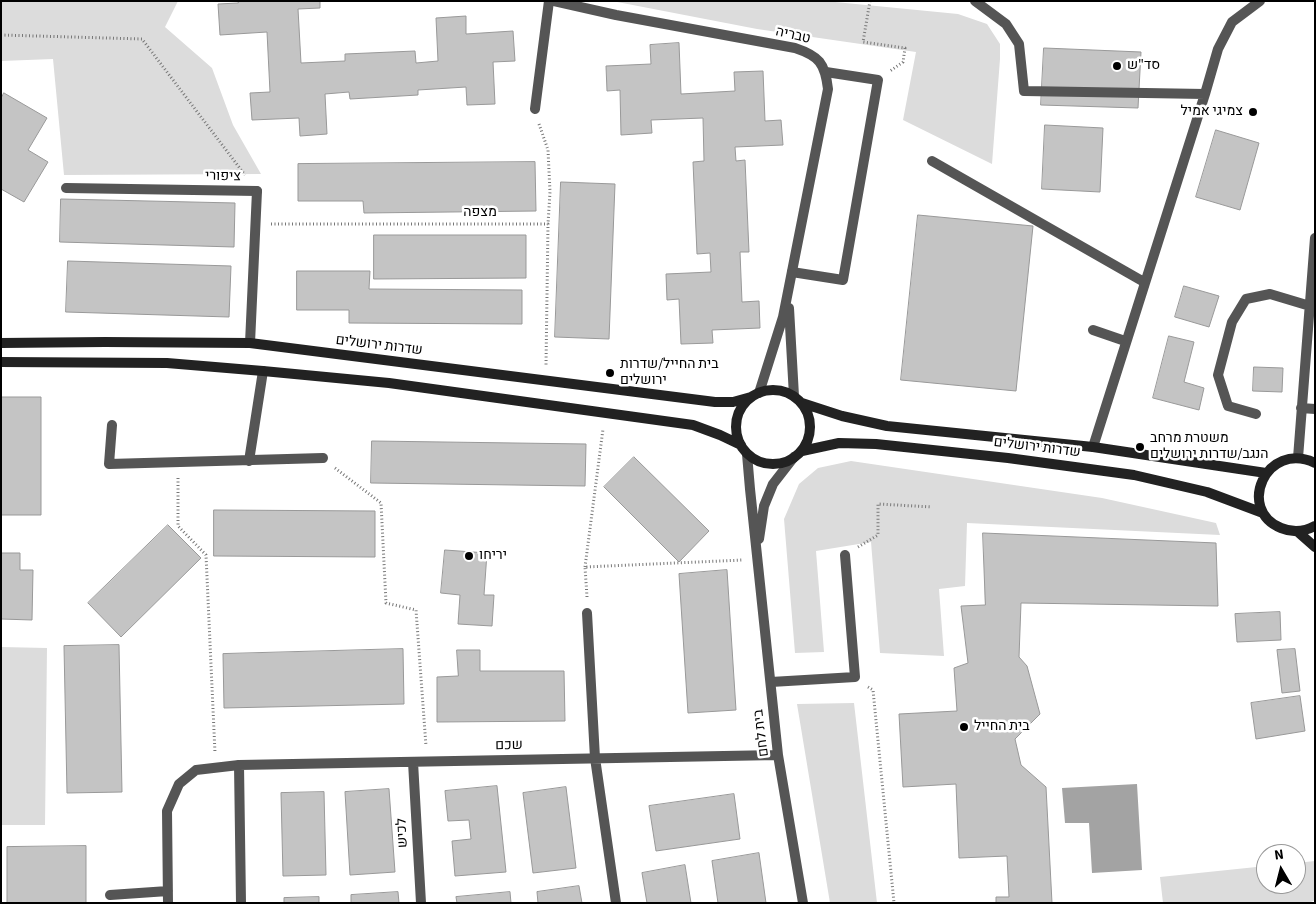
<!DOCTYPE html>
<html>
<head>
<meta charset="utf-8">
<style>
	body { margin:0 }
	#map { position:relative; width:1316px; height:904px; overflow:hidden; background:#fff; font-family:"Source Sans 3",sans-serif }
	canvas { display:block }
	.frame { position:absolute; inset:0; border:2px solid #000; pointer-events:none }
	.north { position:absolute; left:1256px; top:844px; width:50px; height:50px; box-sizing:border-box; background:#fff; border:1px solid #999; border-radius:50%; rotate:352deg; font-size:14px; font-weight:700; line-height:20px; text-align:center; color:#000 }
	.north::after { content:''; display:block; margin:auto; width:18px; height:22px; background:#000; clip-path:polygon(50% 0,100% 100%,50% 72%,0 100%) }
</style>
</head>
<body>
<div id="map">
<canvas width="1316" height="904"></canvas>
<div class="frame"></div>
<div class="north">N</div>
</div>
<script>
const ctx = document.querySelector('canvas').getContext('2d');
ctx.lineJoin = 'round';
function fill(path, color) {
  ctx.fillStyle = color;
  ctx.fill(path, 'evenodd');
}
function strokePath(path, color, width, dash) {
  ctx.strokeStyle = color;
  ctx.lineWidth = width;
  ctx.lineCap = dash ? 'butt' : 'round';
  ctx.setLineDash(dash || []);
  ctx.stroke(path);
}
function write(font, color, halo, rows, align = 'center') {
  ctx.font = font + ' "Source Sans 3",Heebo,sans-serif';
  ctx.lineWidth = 5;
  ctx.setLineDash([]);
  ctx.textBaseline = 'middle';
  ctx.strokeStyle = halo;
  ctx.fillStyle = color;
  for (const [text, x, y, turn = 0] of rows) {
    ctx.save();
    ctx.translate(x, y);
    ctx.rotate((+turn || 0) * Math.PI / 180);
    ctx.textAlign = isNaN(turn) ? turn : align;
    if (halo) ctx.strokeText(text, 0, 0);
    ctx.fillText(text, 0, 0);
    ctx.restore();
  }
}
fill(new Path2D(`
	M1 1H178L165 27 212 68 233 125 261 174 64 175 53 59 1 61Z
	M612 1H825L958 14 987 24 1000 44V59L992 164 903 120 916 52 757 29Z
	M851 461 1102 498 1216 523 1220 535 967 523 965 586 939 589 944 656 880 653 871 542 816 551 824 652 795 653 784 519 799 484 818 468Z
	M1 647 47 648 45 825H1Z
	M854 703 877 903H830L797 704Z
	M1315 861V900L1309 903H1163L1160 877 1266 866V884H1296V863Z`), '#dcdcdc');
fill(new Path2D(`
	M1137 784 1142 870 1092 873 1089 823H1065L1062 788Z`), '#a3a3a3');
const building = new Path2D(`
	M238 1H320V8L298 9 301 63 345 61V54L415 51 416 63 438 61 436 18 466 16V34L513 31 515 61 493 62 495 104 467 105 466 87 418 90V95L350 99 349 92 325 94 327 134 300 136 299 118 252 120 250 93 270 92 267 32 220 35 218 4 238 3Z
	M679 43 681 94 735 91 734 72 763 71 765 121 781 120 783 145 735 147 736 161 745 160 749 252H740L742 302 759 301 760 328 712 330 713 343 681 344 679 299 667 300 666 274 711 272 710 253 697 254 693 162 704 161 703 118 651 120 652 133 621 135 620 90 607 91 606 66 651 64 650 45Z
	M1044 48 1141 52 1138 108 1041 105Z
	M4 93 47 118 28 150 48 162 24 202 1 189V99Z
	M1045 125 1103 128 1100 192 1042 189Z
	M1216 130 1259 143 1240 210 1196 197Z
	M535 162 536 211 364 213 363 201H298V164Z
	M561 182 615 184 609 339 555 337Z
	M61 199 235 203 234 247 60 242Z
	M918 215 1033 226 1016 391 901 380Z
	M374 235H526V278L374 279Z
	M68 261 231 266 229 317 66 312Z
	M297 271H370L369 289 522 290V324L349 323V310H297Z
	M1184 286 1219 296 1209 327 1175 317Z
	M1169 336 1194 342 1184 382 1204 388 1199 410 1153 398Z
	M1254 367 1283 368 1282 392 1253 391Z
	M1 397H41V515H1Z
	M372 441 586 444 585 486 371 483Z
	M634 457 709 531 679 562 604 487Z
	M214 510 375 511V557L214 556Z
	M168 525 201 558 121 637 88 603Z
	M983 533 1216 543 1218 606 1021 603 1019 657 1027 666 1040 714 1015 739 1021 765 1046 787 1052 903H996V897H1009L1007 856 959 858 956 784 903 787 899 714 957 711 954 668 968 663 961 606 985 605Z
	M445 550 487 553 484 595H494L492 626 458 624 460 595 441 593Z
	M1 553H20V570H33L32 620 1 619Z
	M727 570 736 710 688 713 679 574Z
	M1280 612 1281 640 1237 642 1235 614Z
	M119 645 122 792 67 793 64 646Z
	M403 649 404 704 224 708 223 654Z
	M1295 649 1300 691 1282 693 1277 650Z
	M457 650H480V671H564L565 721 437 722V677L458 676Z
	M1300 696 1305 731 1256 739 1251 703Z
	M497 786 506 872 455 876 452 841 471 839 469 820 448 821 445 791Z
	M566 787 576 868 533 873 523 793Z
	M389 789 395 872 350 875 345 792Z
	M324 792 326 875 283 876 281 793Z
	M734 794 740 839 656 851 649 806Z
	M86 846V903H7V847Z
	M759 853 766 903H718L712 861Z
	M685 865 691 903H647L642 873Z
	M579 886 582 903H538L537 892Z
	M398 892 399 903H351V895Z
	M510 892 511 903H457L456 897Z
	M319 897V903H284V898Z`);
fill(building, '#c4c4c4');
strokePath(building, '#999', 1);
strokePath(new Path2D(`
	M870 1 863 42 905 48 903 62 890 71
	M1 35 142 39 245 175
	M539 124 548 150 550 192 548 224
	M271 224H548L546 365
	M335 468 381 503 386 603 416 610 426 746
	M178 478V526L206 555 215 753
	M858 547 878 535V504L932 507
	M585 567 603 429
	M587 597 585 567 743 560
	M868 687 873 690 894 903`), '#777', 3, [1, 2.5]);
strokePath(new Path2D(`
	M975 1 1006 24 1019 44 1024 91 1205 94 1218 49 1232 22 1260 1
	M535 109 549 1
	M932 161 1144 282
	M66 188 257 191
	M792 272 843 280 878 80 826 72
	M1093 330 1125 341
	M1301 408 1315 409
	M1256 414 1228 406 1218 375 1232 322 1246 299 1270 294 1310 306
	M112 425 109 464 323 458
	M1093 447 1205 94
	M1298 458 1315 238
	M249 461 263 371
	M587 613 595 758
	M771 682 855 677 845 555
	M110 895 168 891
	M168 903 167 811 179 784 196 770 239 765`), '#555', 10);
strokePath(new Path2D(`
	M554 1 616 15 795 48C819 56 825 63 828 89L783 317 759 393
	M789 308 794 396
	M250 343 257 191
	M747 454 750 489 778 755 803 903
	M759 539 764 506 773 484 794 457
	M595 758 616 903
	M413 762 421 903
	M241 903 239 765 778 755`), '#555', 10);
strokePath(new Path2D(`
	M1 343 105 342 250 343 715 402H733L751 397
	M1 362 167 363 263 371 389 383 693 425 720 435 741 445
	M736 427a37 37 0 1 1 74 0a37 37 0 1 1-74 0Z
	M802 403 842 416 887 426 1093 447 1266 473
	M802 451 839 443 876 444 1008 458 1134 475 1207 492 1263 513
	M1315 463C1266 440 1236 510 1281 528 1293 533 1304 532 1315 526
	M1298 532 1315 547`), '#222', 10);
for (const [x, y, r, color] of [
	[1117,66,5,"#000"],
	[1253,112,5,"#000"],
	[610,373,5,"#000"],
	[1140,447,5,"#000"],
	[469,556,5,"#000"],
	[964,727,5,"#000"]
]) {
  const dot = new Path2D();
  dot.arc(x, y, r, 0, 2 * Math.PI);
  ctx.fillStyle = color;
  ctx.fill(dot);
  strokePath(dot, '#fff', 2);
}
write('14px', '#000', '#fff', [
	["טבריה",793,36,13],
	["ציפורי",223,177,1],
	["מצפה",480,213],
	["שדרות ירושלים",379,346,7],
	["שדרות ירושלים",1037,448,7],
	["בית לחם",762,733,-97],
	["שכם",509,746,-1],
	["לכיש",403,833,-93]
]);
write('14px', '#000', '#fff', [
	["סד\"ש",1127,66],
	["צמיגי אמיל",1243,112,"right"],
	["בית החייל/שדרות",620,365],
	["ירושלים",620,381],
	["משטרת מרחב",1150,439],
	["הנגב/שדרות ירושלים",1150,455],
	["יריחו",479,556],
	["בית החייל",974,727]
], 'left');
</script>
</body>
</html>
